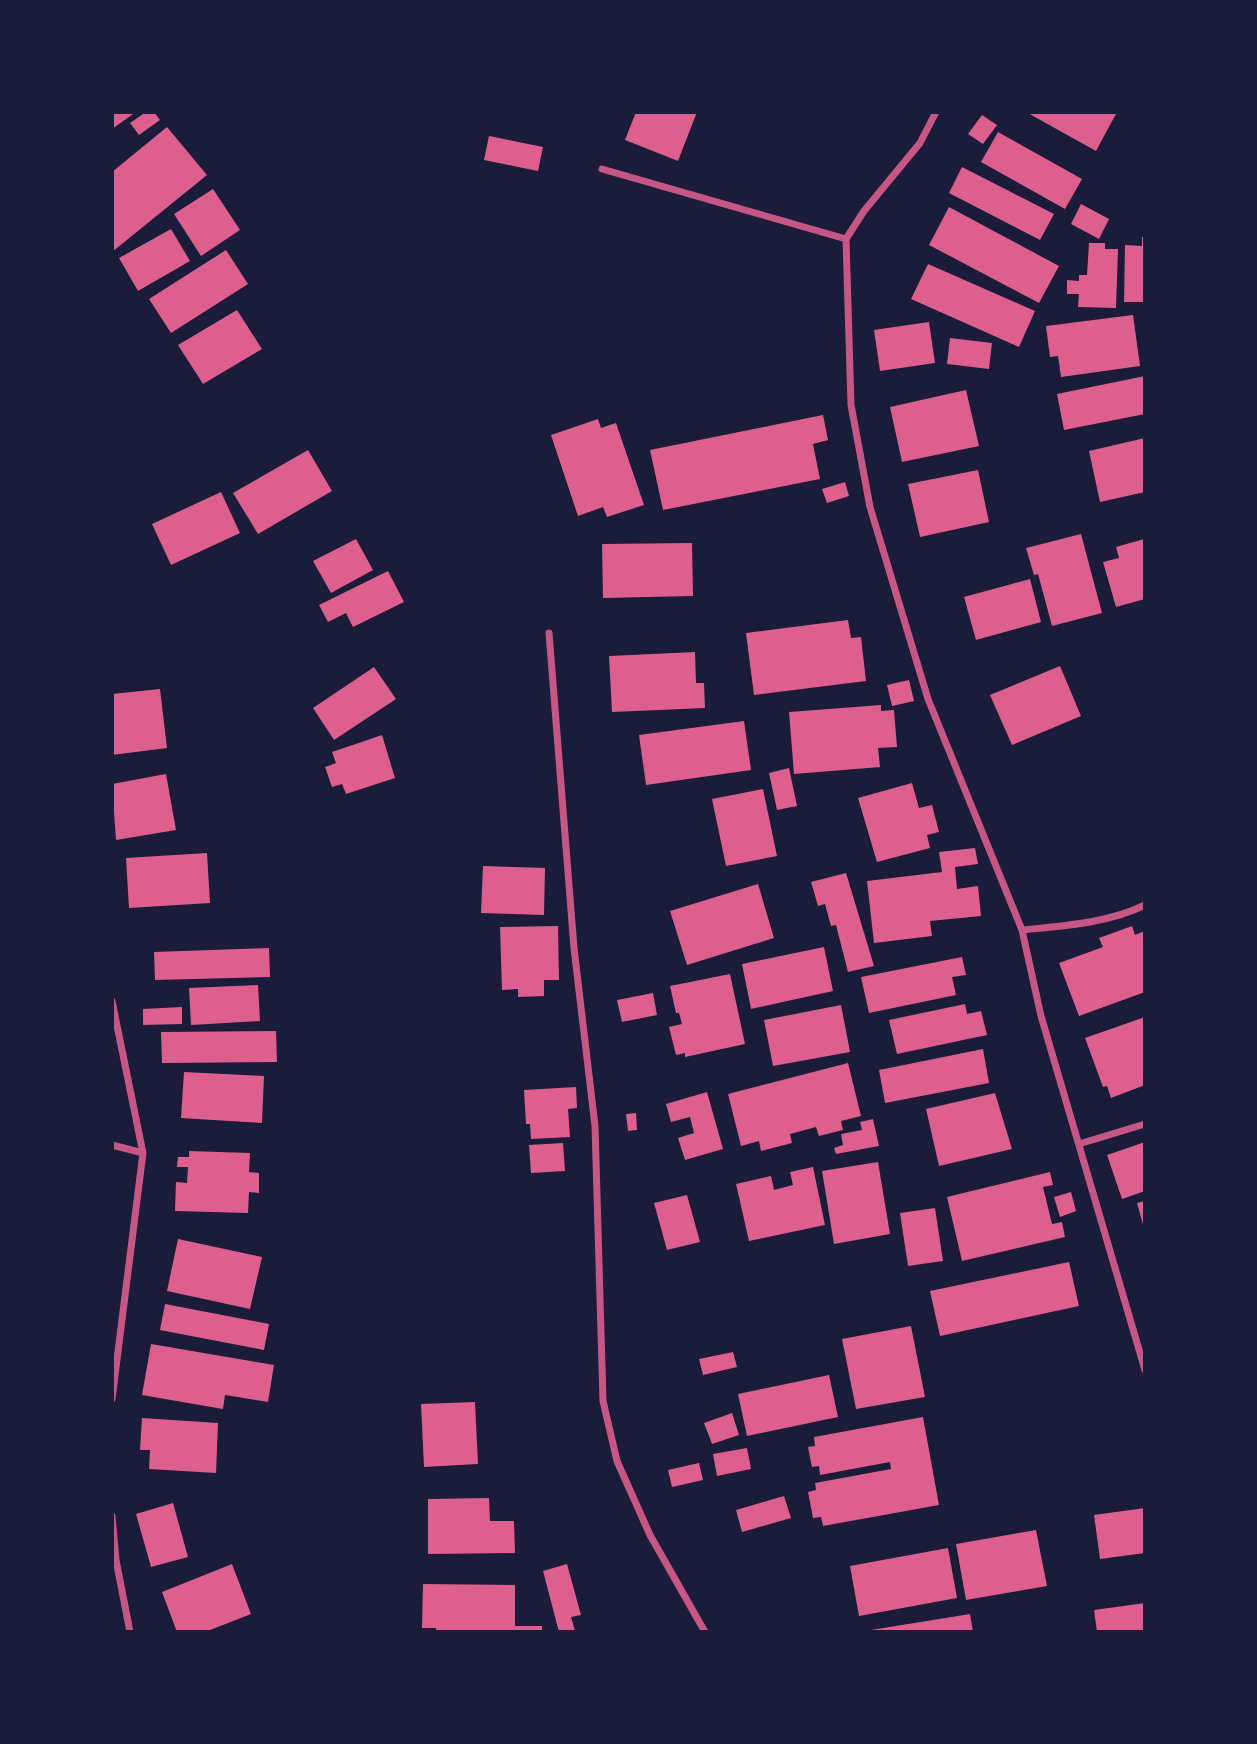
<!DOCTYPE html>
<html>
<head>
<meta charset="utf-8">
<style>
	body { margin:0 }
	#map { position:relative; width:1257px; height:1744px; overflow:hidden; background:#1b1b3a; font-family:"Playfair Display",serif }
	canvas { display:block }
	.frame { position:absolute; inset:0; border:114px solid #1b1b3a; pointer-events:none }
</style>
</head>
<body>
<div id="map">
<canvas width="1257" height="1744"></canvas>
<div class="frame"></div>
</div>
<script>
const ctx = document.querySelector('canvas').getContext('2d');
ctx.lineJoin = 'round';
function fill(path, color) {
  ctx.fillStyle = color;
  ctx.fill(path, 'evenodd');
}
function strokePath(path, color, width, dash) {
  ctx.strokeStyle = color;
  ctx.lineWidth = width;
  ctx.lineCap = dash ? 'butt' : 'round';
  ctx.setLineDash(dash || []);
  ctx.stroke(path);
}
fill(new Path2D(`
	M112 112H136L112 129Z
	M146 112H154L160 120 139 135 130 123Z
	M636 112H697L678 161 625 140Z
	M1026 112H1117L1096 151Z
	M982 115 997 125 983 144 968 134Z
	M167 127 207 175 112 252V172Z
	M998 132 1082 179 1065 209 981 162Z
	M489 136 543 147 538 171 484 160Z
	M962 167 1054 214 1040 240 949 193Z
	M213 189 240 230 201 256 174 214Z
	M1081 204 1109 219 1099 239 1071 224Z
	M949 207 1059 266 1039 303 929 245Z
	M171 229 190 261 138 291 119 258Z
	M1142 237H1145V302H1124L1125 245 1142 246Z
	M1089 243H1105V249H1118L1116 308 1078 307 1079 294H1067V280L1079 281V275H1087Z
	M226 250 248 284 171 333 149 299Z
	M928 264 1035 311 1019 347 911 299Z
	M237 310 262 349 203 384 178 345Z
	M1133 315 1140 366 1061 377 1058 356 1050 357 1046 326Z
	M929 322 935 363 880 371 874 330Z
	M950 338 992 343 989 369 947 364Z
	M1145 376V414L1064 430 1057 394Z
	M966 390 979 446 902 462 890 407Z
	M823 415 828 440 813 444 820 479 663 510 650 450Z
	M598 419 601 428 616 423 644 505 607 517 603 507 578 516 551 435Z
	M1145 438V492L1100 502 1089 451Z
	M308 450 332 491 258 534 233 493Z
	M978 470 989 522 920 537 908 484Z
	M845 482 849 496 827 503 822 489Z
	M221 492 240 533 171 565 152 524Z
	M1081 534 1102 613 1052 626 1038 574 1034 575 1026 548Z
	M356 539 373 570 331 593 313 561Z
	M1144 539 1145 599 1116 607 1103 562 1119 558 1116 547Z
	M692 543 693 596 603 598 602 544Z
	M388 571 404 602 353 627 346 613 328 622 319 605Z
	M1030 579 1041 622 976 640 964 597Z
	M848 620 851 638 861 637 866 681 754 695 746 633Z
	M695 652 696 683H704L705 708 612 712 609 656Z
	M1060 666 1081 716 1012 745 990 695Z
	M374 667 396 699 334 740 313 708Z
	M909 680 914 701 892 706 887 685Z
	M160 689 167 748 112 755V694Z
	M881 705V711L894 710 897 747 878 748 880 767 794 774 789 712Z
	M744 721 751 770 646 785 639 735Z
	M382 735 395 778 346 794 342 784 332 787 325 767 336 763 332 752Z
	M789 768 797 806 777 810 769 773Z
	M166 774 176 830 116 840 112 784Z
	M912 783 919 808 932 805 939 832 927 835 930 848 877 862 858 798Z
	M763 789 777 856 726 866 712 799Z
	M975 848 978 864 955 867 957 889 978 886 981 916 930 921 932 936 874 943 867 881 942 872 939 852Z
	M207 853 210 903 129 908 126 858Z
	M483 866 545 868 544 915 481 913Z
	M846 873 874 966 848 972 836 925 831 926 825 904 818 906 811 882Z
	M758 884 774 938 687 965 670 911Z
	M558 926 559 980H544V996L518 997V989L502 990 500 927Z
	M1132 926 1135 935 1145 931V992L1079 1016 1059 963 1103 947 1099 938Z
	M824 947 833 991 751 1009 742 964Z
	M269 948 270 977 155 980 154 952Z
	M962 957 966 975 952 977 956 995 869 1013 861 977Z
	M730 974 745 1044 685 1057V1053L676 1055 669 1027 682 1024 679 1013H676L670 986Z
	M258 985 260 1021 191 1025 189 988Z
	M653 993 657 1015 622 1022 617 1000Z
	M965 1004 967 1014 981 1011 987 1035 897 1054 889 1020Z
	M841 1005 850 1052 773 1066 764 1020Z
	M182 1007V1024L143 1025V1009Z
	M1145 1017V1085L1111 1098 1107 1086 1103 1087 1085 1038Z
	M276 1031 277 1062 162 1063 161 1032Z
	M983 1049 989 1083 885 1103 879 1070Z
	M848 1063 861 1116 841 1121 843 1130 819 1136 816 1127 790 1134 792 1143 761 1151 759 1141 741 1146 728 1094Z
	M184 1072 264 1076 262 1123 181 1118Z
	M576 1087 577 1108 568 1109 570 1137 531 1139 530 1124H526L524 1090Z
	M707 1092 723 1149 685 1160 678 1138 694 1133 690 1117 671 1122 666 1104Z
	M995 1093 1012 1149 939 1166 926 1109Z
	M636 1113 637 1130 628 1131 626 1114Z
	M873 1119 879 1146 836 1154 834 1148 843 1145 841 1134 862 1130 860 1122Z
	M1145 1142V1191L1122 1199 1107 1155Z
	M563 1143 565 1171 531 1173 529 1145Z
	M189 1151 250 1153 249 1172 259 1173V1193L249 1192 248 1213 175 1211 176 1182 187 1183 188 1167H177L178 1157H189Z
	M878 1162 890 1234 834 1244 822 1171Z
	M813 1167 825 1225 749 1241 736 1184 771 1176 774 1190 793 1185 790 1172Z
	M1050 1172 1053 1185 1043 1187 1052 1224 1062 1222 1065 1237 962 1261 947 1197Z
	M1071 1192 1076 1211 1060 1217 1054 1197Z
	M687 1195 700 1242 667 1250 654 1203Z
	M1145 1201V1228H1144L1137 1203Z
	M935 1208 943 1261 908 1266 900 1213Z
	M178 1239 262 1257 250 1309 167 1291Z
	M1069 1262 1079 1306 940 1336 930 1291Z
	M165 1304 269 1324 264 1350 160 1330Z
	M911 1326 925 1397 856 1409 842 1339Z
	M151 1344 274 1365 268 1402 225 1395 223 1409 142 1395Z
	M733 1352 737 1367 703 1375 699 1359Z
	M829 1375 838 1417 747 1436 738 1394Z
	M475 1402 478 1464 424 1467 421 1404Z
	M732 1413 739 1435 712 1444 704 1423Z
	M923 1417 939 1505 823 1526 821 1517 813 1518 808 1492 816 1490 815 1483 891 1469 890 1462 820 1475 819 1466 812 1467 808 1447 815 1446 814 1437Z
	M142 1418 218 1423 216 1473 149 1469 150 1450H140Z
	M747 1448 751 1469 717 1476 713 1454Z
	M699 1463 703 1480 672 1487 668 1470Z
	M784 1496 791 1518 742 1532 736 1510Z
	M489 1498 490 1521H514L515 1553 428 1554V1499Z
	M173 1503 188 1557 151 1567 136 1514Z
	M1145 1508V1553L1100 1559 1094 1515Z
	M1036 1530 1047 1586 966 1600 956 1544Z
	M948 1548 957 1598 859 1616 850 1566Z
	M232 1564 251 1614 205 1632H177L162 1592Z
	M567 1564 581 1615 571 1617 575 1631 559 1632 543 1571Z
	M423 1584 515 1585V1626H542V1632H436V1628H422Z
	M1145 1603V1632H1097L1094 1610Z
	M970 1614 973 1632H871V1630Z`), '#dd5f8e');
strokePath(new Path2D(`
	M936 112 920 143 864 211 846 239 851 405 870 507 928 699 1022 930 1041 1016 1145 1370
	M602 169 846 239
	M549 633 574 948 595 1126 603 1401 617 1461 650 1535 705 1632
	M1022 930C1062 926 1109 923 1145 905
	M112 1001 143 1153 112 1399
	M1079 1144 1145 1124
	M112 1145 143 1153
	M112 1516 116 1560 130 1632`), '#c65784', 7);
</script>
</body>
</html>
